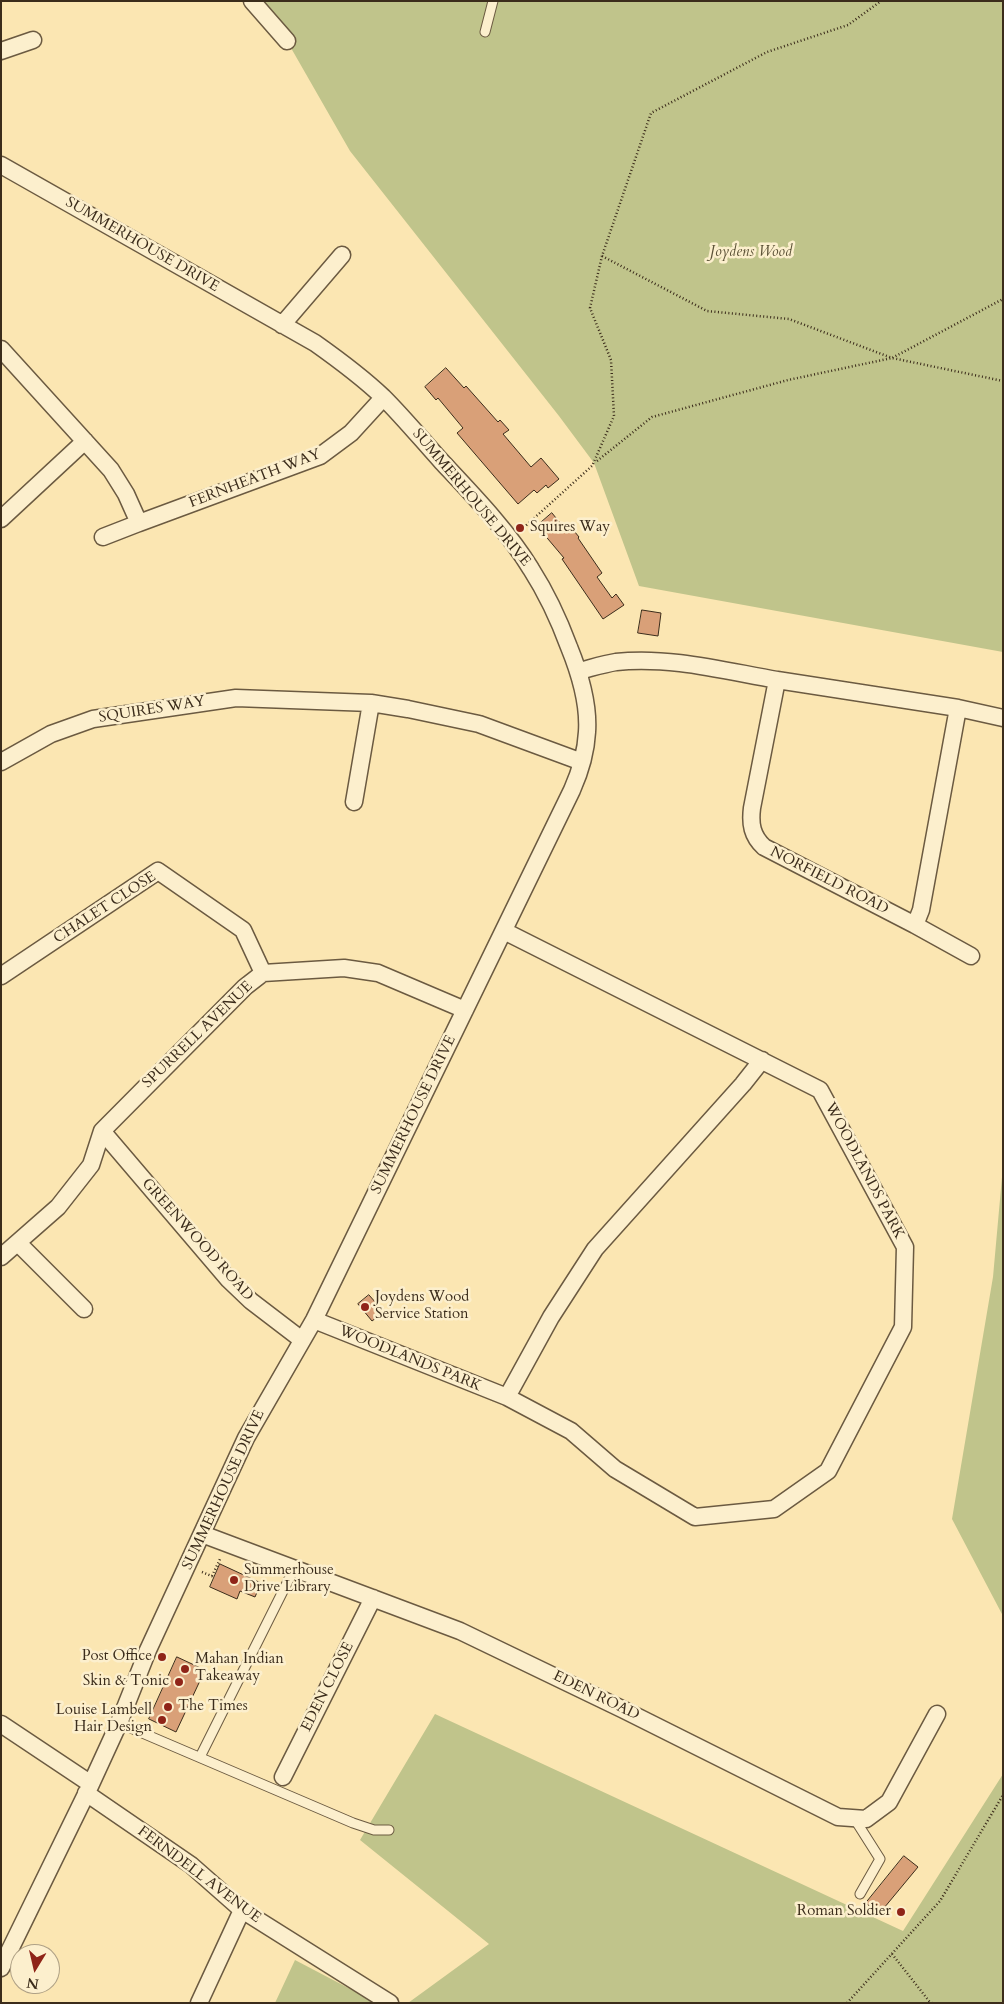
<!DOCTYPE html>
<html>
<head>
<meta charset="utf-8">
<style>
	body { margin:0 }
	#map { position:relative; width:1004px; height:2004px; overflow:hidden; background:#fbe6b2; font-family:Cardo,serif }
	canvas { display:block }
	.frame { position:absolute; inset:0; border:2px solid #3b2c1b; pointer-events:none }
	.north { position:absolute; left:10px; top:1944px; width:50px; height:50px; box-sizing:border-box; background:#fcefcd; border:1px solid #afa186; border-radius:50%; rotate:189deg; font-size:14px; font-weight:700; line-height:20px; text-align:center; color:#3b2c1b }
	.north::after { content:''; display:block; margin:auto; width:18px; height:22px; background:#8f2418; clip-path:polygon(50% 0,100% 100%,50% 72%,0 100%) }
</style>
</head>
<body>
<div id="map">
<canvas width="1004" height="2004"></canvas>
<div class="frame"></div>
<div class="north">N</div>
</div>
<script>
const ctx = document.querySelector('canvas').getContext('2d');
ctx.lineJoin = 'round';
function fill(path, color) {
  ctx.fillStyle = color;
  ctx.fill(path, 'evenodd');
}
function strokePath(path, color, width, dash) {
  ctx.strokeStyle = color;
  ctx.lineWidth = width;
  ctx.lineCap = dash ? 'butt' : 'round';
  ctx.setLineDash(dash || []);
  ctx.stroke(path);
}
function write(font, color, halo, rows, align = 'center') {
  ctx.font = font + ' Cardo,serif';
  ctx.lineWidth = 5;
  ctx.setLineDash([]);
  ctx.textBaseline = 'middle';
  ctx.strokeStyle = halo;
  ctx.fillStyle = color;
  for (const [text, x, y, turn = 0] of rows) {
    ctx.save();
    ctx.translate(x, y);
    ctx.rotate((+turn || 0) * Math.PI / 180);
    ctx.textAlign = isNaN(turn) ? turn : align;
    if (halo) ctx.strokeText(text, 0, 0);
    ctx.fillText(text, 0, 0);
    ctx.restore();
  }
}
fill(new Path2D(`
	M252 1H1003V652L639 586 594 463 559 416 350 151 287 41Z
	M1003 1166V1616L952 1519 993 1277Z
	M435 1714 903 1931 1003 1774V2003H408L489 1944 360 1840Z
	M295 1960 377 2003H275Z`), '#c0c48b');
const building = new Path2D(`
	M446 368 464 388 466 386 498 422 500 420 509 430 503 434 531 467 541 458 559 479 548 488 546 485 537 493 534 490 518 504 457 433 463 428 438 398 436 400 425 387Z
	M552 513 565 529 570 526 579 537 578 538 602 573 597 577 612 598 616 594 624 605 603 619 562 559 564 558 537 526Z
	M642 610 661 613 658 636 638 633Z
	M369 1295 384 1312 372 1321 358 1304Z
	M220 1564 261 1583 255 1597 240 1591 237 1599 210 1587Z
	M177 1657 205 1670 176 1732 149 1719Z
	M904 1856 918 1867 879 1914 866 1903Z`);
fill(building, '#d9a078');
strokePath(building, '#3b2c1b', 1);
const service = new Path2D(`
	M485 32 493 1
	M119 1723 353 1823 374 1830H389
	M200 1757 294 1569
	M854 1818 880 1859 860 1894`);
const minor = new Path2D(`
	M252 1 287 41
	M1 51 33 40
	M1 165 315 343C339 360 362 377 383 397 404 418 422 440 442 462 472 494 508 531 531 569 547 594 559 620 569 647 580 674 589 703 587 732 586 752 580 772 572 790L314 1320 246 1438 148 1650 119 1723 91 1784 1 1968
	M282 325 342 255
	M1 349 111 470 126 494 139 523 320 456 351 433 383 398
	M1 519 85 441
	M103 537 139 523
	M579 671C591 668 604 664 616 662 669 656 725 671 777 680L752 808C750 824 752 836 764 847L915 925 921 910 958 708
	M777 680 958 708 1003 718
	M1 762 51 734 93 719 236 698 371 703 408 709 479 724 582 762
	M354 802 371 703
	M915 925 971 956
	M504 931 820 1090 905 1247 903 1327 828 1471 774 1509 695 1517 615 1469 571 1431 507 1397
	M1 976 158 871 243 930 263 973
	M102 1131 229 1280 251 1301 302 1340
	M18 1243 84 1309
	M1 1257 58 1207 91 1165 102 1131 245 987 263 973 344 968 378 973 465 1010
	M314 1320 507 1397 551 1317 595 1249 743 1084 762 1060
	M202 1534 460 1631 624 1710 838 1817 866 1819 889 1802 937 1714
	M1 1724 91 1784
	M283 1777 373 1598
	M86 1793 191 1865 242 1910 390 2003
	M199 2003 242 1910`);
strokePath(service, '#6b5a41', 11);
strokePath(minor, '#6b5a41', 19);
strokePath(new Path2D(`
	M602 256 707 311 789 319 892 358 1003 299
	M597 461 652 417 788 380 892 358 1003 381
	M593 464 614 416 611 360 590 308 602 256 651 113 767 52 848 25 881 1
	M521 530 593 465
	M202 1572 214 1577
	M212 1576 221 1557
	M892 1954 929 2001 932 2003
	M847 2003 940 1901 1003 1795`), '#3b2c1b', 2.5, [1, 2.5]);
strokePath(service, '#fcefcd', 9);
strokePath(minor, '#fcefcd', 16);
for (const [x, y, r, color] of [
	[520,528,5,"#8f2418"],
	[365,1307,5,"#8f2418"],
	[234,1580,5,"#8f2418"],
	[162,1657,5,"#8f2418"],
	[185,1669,5,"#8f2418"],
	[179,1682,5,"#8f2418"],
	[168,1707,5,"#8f2418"],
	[162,1720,5,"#8f2418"],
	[901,1912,5,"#8f2418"]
]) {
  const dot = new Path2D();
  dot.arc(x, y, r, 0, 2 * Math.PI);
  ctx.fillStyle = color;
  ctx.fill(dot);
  strokePath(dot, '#fcefcd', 2);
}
write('15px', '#3b2c1b', '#fcefcd', [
	["SUMMERHOUSE DRIVE",142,245,30],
	["FERNHEATH WAY",255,479,-21],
	["SUMMERHOUSE DRIVE",471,498,50],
	["SQUIRES WAY",152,710,-9],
	["NORFIELD ROAD",829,881,27],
	["CHALET CLOSE",105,908,-33],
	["SPURRELL AVENUE",198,1035,-44],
	["SUMMERHOUSE DRIVE",414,1115,-64],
	["WOODLANDS PARK",864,1171,62],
	["GREENWOOD ROAD",197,1240,48],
	["WOODLANDS PARK",410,1359,22],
	["SUMMERHOUSE DRIVE",224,1490,-65],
	["EDEN CLOSE",328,1687,-63],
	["EDEN ROAD",596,1696,26],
	["FERNDELL AVENUE",199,1875,37]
]);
write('italic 15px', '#5c5237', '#fcefcd', [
	["Joydens Wood",751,253]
]);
write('15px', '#3b2c1b', '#fcefcd', [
	["Squires Way",530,528],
	["Joydens Wood",375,1298],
	["Service Station",375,1315],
	["Summerhouse",244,1571],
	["Drive Library",244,1588],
	["Post Office",152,1657,"right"],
	["Mahan Indian",195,1660],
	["Takeaway",195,1677],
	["Skin & Tonic",169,1682,"right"],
	["The Times",178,1707],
	["Louise Lambell",152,1711,"right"],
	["Hair Design",152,1728,"right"],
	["Roman Soldier",891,1912,"right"]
], 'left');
</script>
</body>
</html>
